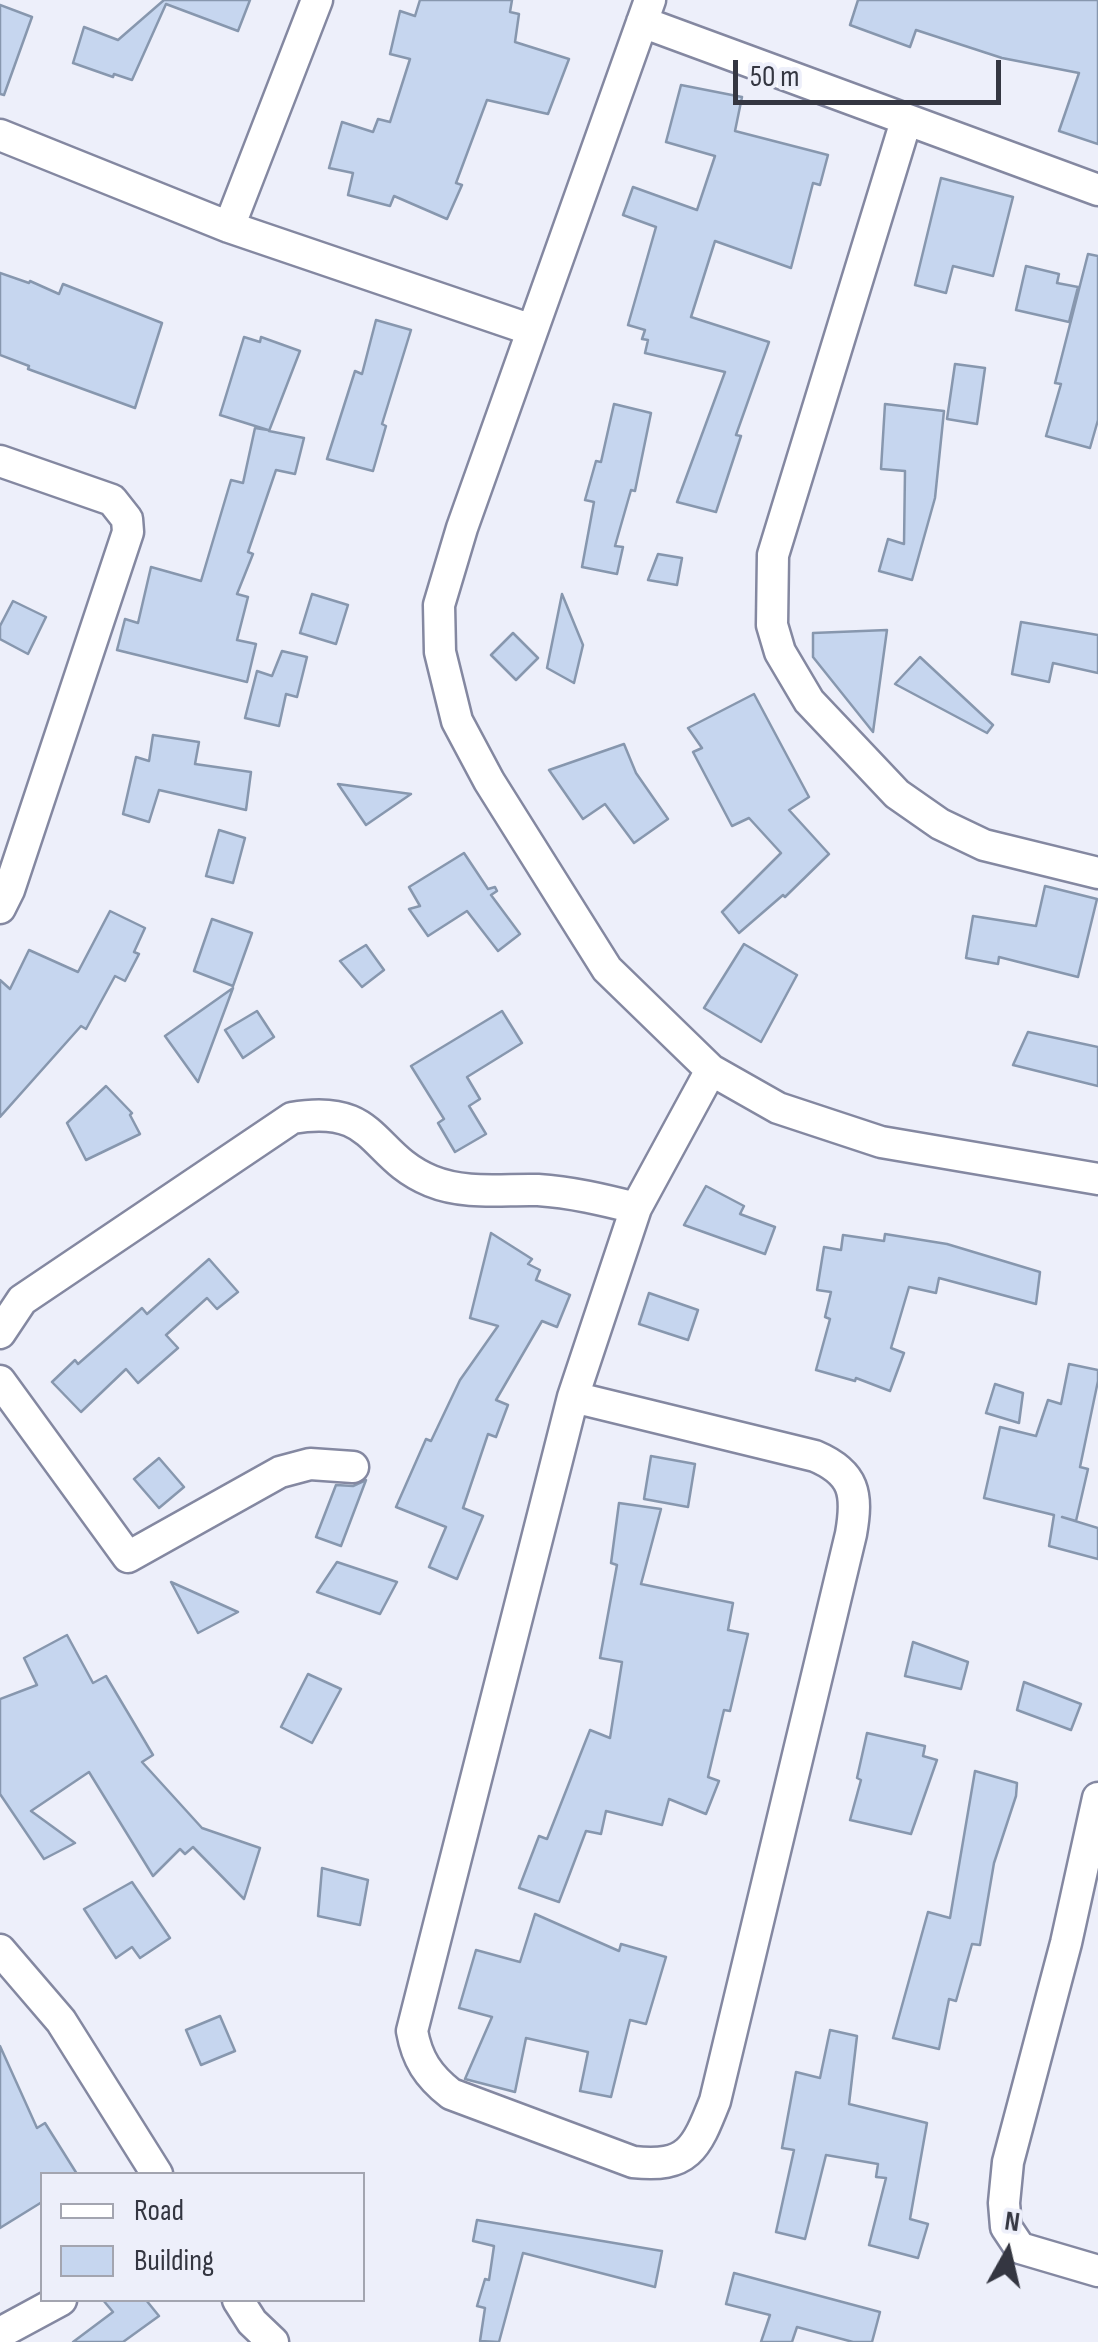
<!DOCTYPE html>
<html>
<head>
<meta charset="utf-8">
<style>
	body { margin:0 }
	#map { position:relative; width:1098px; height:2342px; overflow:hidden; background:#edeffa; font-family:"Sofia Sans Condensed",sans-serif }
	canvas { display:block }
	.legend { position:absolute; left:40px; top:2172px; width:325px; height:130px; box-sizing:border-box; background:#edeffa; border:2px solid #a3a5b0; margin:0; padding:12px 18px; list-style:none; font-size:30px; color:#343641 }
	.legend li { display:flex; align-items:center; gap:20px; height:50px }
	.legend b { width:50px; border:2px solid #a3a5b0 }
	.north { position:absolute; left:958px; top:2202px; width:100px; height:100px; -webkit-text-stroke:8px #edeffa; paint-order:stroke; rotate:8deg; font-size:28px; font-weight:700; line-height:40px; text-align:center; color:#343641 }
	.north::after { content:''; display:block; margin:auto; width:35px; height:45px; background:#343641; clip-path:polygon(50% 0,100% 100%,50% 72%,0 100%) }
	.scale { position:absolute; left:733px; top:60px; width:268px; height:45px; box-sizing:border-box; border:5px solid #343641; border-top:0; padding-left:12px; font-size:30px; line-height:35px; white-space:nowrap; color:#343641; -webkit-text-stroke:8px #edeffa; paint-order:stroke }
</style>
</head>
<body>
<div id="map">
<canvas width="1098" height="2342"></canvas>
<ul class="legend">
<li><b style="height:12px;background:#fff"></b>Road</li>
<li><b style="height:28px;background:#c6d6ef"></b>Building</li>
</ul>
<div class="north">N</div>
<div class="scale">50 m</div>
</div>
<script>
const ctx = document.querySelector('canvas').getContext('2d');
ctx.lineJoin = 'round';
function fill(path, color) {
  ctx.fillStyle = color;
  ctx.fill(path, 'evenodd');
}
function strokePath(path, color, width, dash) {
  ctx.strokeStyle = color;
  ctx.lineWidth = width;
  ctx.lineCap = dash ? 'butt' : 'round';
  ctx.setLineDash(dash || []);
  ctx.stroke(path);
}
const building = new Path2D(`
	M164 0H250L238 31 166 4 132 80 114 74 113 77 73 63 84 27 118 40Z
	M420 0H512L510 12 519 14 515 42 569 59 548 114 487 100 456 183 462 185 447 219 394 196 390 206 348 195 353 173 329 168 342 122 373 132 378 119 390 122 410 59 390 54 400 11 415 16Z
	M858 0H1098V144L1059 131 1079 73 1002 58 916 30 910 47 850 25Z
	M0 5 32 17 4 95 0 94Z
	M681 85 742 97 735 131 828 155 820 185 813 183 791 268 715 241 691 317 769 342 736 435 741 436 716 512 677 502 725 372 645 353 648 340 642 339 645 330 628 325 656 227 623 215 633 187 697 210 715 156 666 142Z
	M941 178 1013 197 993 276 953 266 946 293 915 285Z
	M1088 254 1098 256V420L1090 448 1046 436 1061 384 1055 383Z
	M1026 266 1059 274 1057 283 1078 287 1069 322 1016 310Z
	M0 273 29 283 30 281 59 294 63 284 162 323 135 408 28 369 29 366 0 355Z
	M376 320 411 330 382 424 386 426 373 471 327 459 355 371 362 374Z
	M244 337 260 342 261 337 300 351 269 431 304 438 295 474 276 470 248 552 253 554 237 594 248 597 237 640 256 644 247 682 117 650 125 619 138 623 151 567 201 581 231 480 243 483 255 428 268 430 220 415Z
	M955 364 985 368 977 424 947 419Z
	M614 404 651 413 635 491 631 490 615 546 623 547 617 574 582 567 594 502 585 500 596 461 601 462Z
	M885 404 944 411 935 498 912 580 879 571 888 539 904 544 905 471 881 469Z
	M658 554 682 558 677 585 648 580Z
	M312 594 348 605 336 644 300 633Z
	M562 594 583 645 574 683 547 668Z
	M13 601 46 617 28 654 0 639V626Z
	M1021 622 1098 635V673L1053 663 1049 682 1012 674Z
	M887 630 873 732 813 657V633Z
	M513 633 538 658 516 680 491 655Z
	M282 651 307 657 297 697 286 694 279 726 245 718 257 671 272 676Z
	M920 657 993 725 987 733 895 684Z
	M754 694 809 797 789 810 829 854 785 897 783 895 739 933 722 912 781 853 749 818 732 826 693 752 702 748 688 728Z
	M153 735 199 742 195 764 251 772 246 810 159 790 149 822 123 814 136 757 149 761Z
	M624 744 636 773 668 819 634 843 605 804 583 819 549 770Z
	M338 784 411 794 366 825Z
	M219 830 245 838 233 883 206 876Z
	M464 853 488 889 495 887 497 891 491 895 520 934 498 951 467 911 428 936 409 909 420 906 409 887Z
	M1045 886 1097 899 1078 977 999 957 998 964 966 958 973 916 1036 926Z
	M110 911 145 928 134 952 139 954 125 981 115 976 86 1029 81 1026 0 1117V980L10 989 29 950 78 972Z
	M212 919 252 933 233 986 194 971Z
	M744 944 797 975 761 1042 704 1008Z
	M366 945 384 970 362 987 340 961Z
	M233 988 198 1082 165 1036Z
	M257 1011 274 1037 243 1058 225 1030Z
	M502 1011 522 1043 467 1077 480 1099 469 1106 486 1134 455 1152 438 1123 444 1119 411 1066Z
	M1028 1032 1098 1047V1086L1013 1065Z
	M106 1086 132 1113 130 1115 140 1134 86 1160 67 1123Z
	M706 1186 744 1206 740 1214 775 1227 765 1254 684 1225Z
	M491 1233 532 1259 528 1264 540 1270 536 1280 570 1295 557 1327 542 1321 496 1400 508 1405 496 1437 488 1434 463 1508 483 1516 457 1579 429 1567 446 1527 396 1507 426 1439 431 1441 460 1380 498 1326 470 1318Z
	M885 1234 947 1244 1040 1272 1036 1304 939 1278 936 1293 909 1287 891 1348 904 1353 890 1391 856 1378 855 1381 816 1370 830 1319 825 1317 831 1292 817 1290 824 1247 841 1250 843 1235 884 1241Z
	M209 1259 238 1292 217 1309 207 1298 166 1335 178 1348 138 1383 126 1369 81 1412 52 1382 75 1360 78 1364 142 1308 147 1314Z
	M649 1293 698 1310 688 1340 639 1324Z
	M1069 1364 1098 1370V1381L1080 1467 1088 1469 1076 1521 1062 1517 1098 1528V1559L1049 1546 1054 1515 984 1498 1000 1427 1036 1436 1048 1400 1061 1404Z
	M995 1384 1023 1393 1019 1423 986 1413Z
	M651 1456 695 1464 688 1507 644 1499Z
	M159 1458 184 1487 159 1508 134 1479Z
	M366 1480 341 1546 316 1537 336 1485 353 1486Z
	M619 1503 661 1509 641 1584 733 1603 728 1630 748 1634 730 1711 724 1710 708 1777 719 1781 706 1814 669 1799 662 1825 606 1811 601 1834 586 1831 559 1902 519 1888 539 1836 547 1839 590 1730 610 1738 622 1662 600 1658 617 1565 611 1563Z
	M337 1562 397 1582 380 1614 317 1592Z
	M171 1582 238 1612 198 1633Z
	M67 1635 93 1683 106 1676 153 1755 142 1762 202 1828 260 1848 244 1899 193 1847 185 1854 180 1849 153 1876 89 1772 31 1811 75 1843 44 1859 0 1794V1699L37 1685 24 1658Z
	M913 1642 968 1662 961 1689 905 1676Z
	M308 1674 341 1689 312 1743 281 1727Z
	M1024 1682 1081 1704 1071 1730 1017 1710Z
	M867 1733 925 1746 923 1756 937 1760 911 1834 850 1820 861 1780 857 1778Z
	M975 1771 1017 1783 1016 1796 994 1863 980 1945 972 1944 956 2001 949 1999 939 2049 893 2038 928 1912 950 1918Z
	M322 1868 368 1880 360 1925 318 1916Z
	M132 1882 170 1938 140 1958 132 1947 116 1958 84 1909Z
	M535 1914 619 1951 621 1944 666 1957 646 2024 630 2020 611 2097 580 2091 588 2052 526 2038 515 2092 465 2079 492 2017 459 2008 476 1950 520 1962Z
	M220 2016 235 2051 201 2065 186 2030Z
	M830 2030 857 2036 849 2104 927 2123 910 2219 928 2224 918 2258 869 2245 886 2178 876 2177 878 2164 826 2155 805 2239 776 2232 794 2150 782 2148 796 2072 820 2078Z
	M0 2046 37 2128 45 2123 77 2174H42V2202L0 2228Z
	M477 2220 662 2251 655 2287 523 2253 499 2342 480 2341 485 2308 477 2306 485 2279 489 2280 494 2246 473 2241Z
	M734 2273 880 2312 872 2342H853L797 2327 792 2342H761L770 2315 726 2304Z
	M103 2300H146L159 2316 123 2342H73L113 2312Z`);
fill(building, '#c6d6ef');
strokePath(building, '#8797ae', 2.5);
const street = new Path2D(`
	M650 0 462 528 439 605 440 652 457 721 489 781 607 969 711 1070 778 1108 881 1142 1098 1179
	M642 22 1098 190
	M906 121 773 555 772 625 780 652 809 701 897 794 940 824 984 845 1098 873
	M0 135 229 227 532 330
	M229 227 317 0
	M0 461 112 500 127 519 128 532 9 890 0 908
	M0 1333 22 1300 292 1118C378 1103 370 1156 431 1181 465 1195 503 1189 538 1190 571 1192 604 1200 636 1208
	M0 1381 128 1557 280 1472 310 1464 353 1467
	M573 1397 815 1456C855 1473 858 1494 851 1534L715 2101C696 2149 688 2168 633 2162L451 2094C428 2076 417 2059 412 2031L573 1397 636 1208 711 1070
	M1098 1798 1066 1943 1008 2162 1004 2203 1006 2227 1020 2248 1098 2271
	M0 1950 61 2021 157 2174
	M238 2300 252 2322 273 2342
	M0 2333 61 2300`);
strokePath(street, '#8488a1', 35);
strokePath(street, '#fff', 30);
</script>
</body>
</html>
